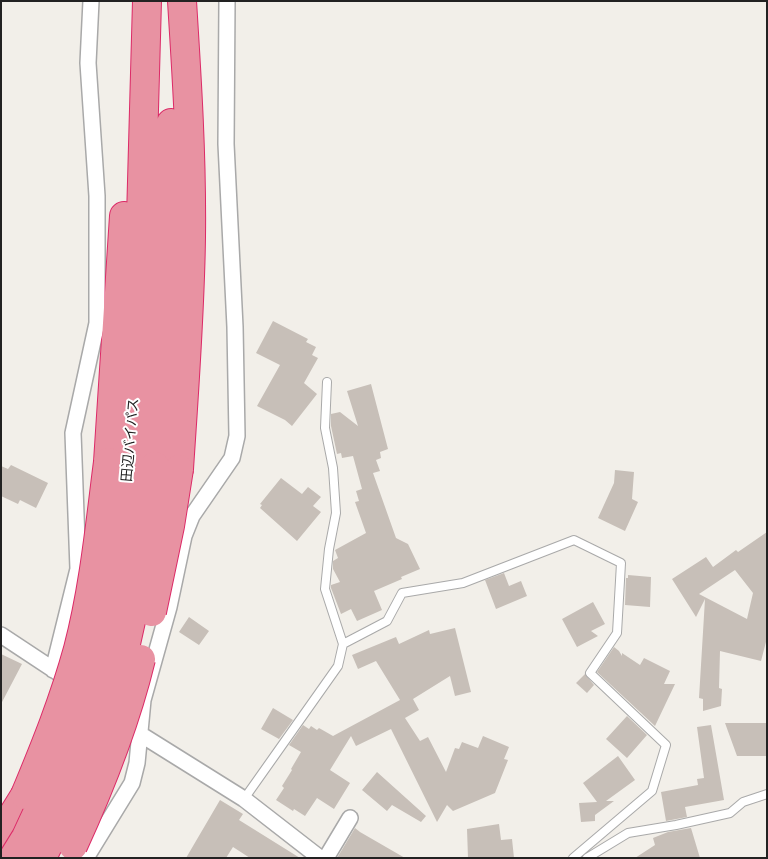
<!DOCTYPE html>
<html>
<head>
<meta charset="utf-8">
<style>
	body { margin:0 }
	#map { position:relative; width:768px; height:859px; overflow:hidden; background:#f2efe9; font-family:Commissioner,sans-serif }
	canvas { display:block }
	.frame { position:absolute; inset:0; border:2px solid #222; pointer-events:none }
</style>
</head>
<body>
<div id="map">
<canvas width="768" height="859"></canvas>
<div class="frame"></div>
</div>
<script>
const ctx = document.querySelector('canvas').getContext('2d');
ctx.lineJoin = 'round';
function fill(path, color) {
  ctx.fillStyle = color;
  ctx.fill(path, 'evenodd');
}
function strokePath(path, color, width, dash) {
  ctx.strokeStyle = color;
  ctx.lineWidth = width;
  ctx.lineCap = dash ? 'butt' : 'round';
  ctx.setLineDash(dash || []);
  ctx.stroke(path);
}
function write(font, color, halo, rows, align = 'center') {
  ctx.font = font + ' Commissioner,"Noto Sans JP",sans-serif';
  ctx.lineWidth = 4;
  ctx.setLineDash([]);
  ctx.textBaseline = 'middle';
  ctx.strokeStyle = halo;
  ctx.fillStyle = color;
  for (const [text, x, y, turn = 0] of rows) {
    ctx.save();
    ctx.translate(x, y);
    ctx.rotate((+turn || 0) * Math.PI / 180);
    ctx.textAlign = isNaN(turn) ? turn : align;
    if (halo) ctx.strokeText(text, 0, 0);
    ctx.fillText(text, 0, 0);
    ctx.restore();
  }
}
fill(new Path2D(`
	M273 321 308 339 306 342 316 347 312 355 318 358 304 383 317 394 292 426 285 420 257 406 280 365 256 353Z
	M371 384 388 449 380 452 381 458 376 460 380 471 373 473 396 538 408 544 420 569 401 577 402 579 374 591 382 610 357 621 351 609 341 614 331 588V585L340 582 333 569V561L338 558 335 550 366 533 355 502 359 501 356 491 362 489 353 456 342 458 341 453 337 454 331 426V414L340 412 358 426 347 391Z
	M11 465 48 483 36 508 20 500 18 504 1 496V466L8 469Z
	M615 470 634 472 632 499 638 502 625 531 598 518 614 483Z
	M281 478 302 494 308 487 321 497 313 506 321 512 297 541 260 508 262 505 260 504Z
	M767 532V638L761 661 720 651 719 688 722 689 721 706 703 711V699L699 698 705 599 696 617 672 579 706 557 713 567 736 550 738 552ZM735 570 753 593 747 619 699 594Z
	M504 573 509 586 521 581 527 596 496 609 485 580Z
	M628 575 651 577 650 607 625 605 626 578H628Z
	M593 602 605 624 591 631 598 636 577 647 562 619Z
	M189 617 209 631 199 645 179 632Z
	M455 628 471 692 455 696 450 676 413 699 419 710 405 718 420 741 428 737 446 772 455 748 459 749 462 742 478 748 483 736 509 747 504 759 508 760 495 793 453 811 447 805 437 822 391 729 356 746 351 736 330 770 350 783 334 809 317 798 305 816 294 809 293 811 276 800 284 788 282 786 292 770 291 769 301 752 289 745 303 725 309 729 311 726 317 730 319 728 333 736 400 700 376 661 358 669 352 655 396 637 399 644 429 630 430 634Z
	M614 647 619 651 622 656V653L640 665 644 658 670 671 664 684H675L655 726 597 672Z
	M1 654 22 664 1 704Z
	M585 674 594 685 587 693 576 683Z
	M273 708 293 720 279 739 261 729Z
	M627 716 647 735 627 758 606 739Z
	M725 723H767V756H737Z
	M711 725 724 800 685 807 687 817 666 821 661 792 698 785 697 779 704 778 697 727Z
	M618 756 635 780 606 801H614L595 815V821L581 822 579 803 597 802 583 783Z
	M377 772 426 816 421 822 392 805 387 811 362 790Z
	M220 800 243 814 239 820 300 858H250L233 847 226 858H186Z
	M499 824 501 840 512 839 514 858H468L467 829Z
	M355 828 360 832 405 858H337Z
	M691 828 700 858H635L655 845 653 838 668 832Z`), '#c7bfb8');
const lane = new Path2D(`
	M327 382 325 428 333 468 336 513 329 549 325 589 343 644
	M244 799 338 666 343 644 387 621 402 593 463 583 574 540 621 563 617 633 590 673 666 745 652 791 573 858
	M587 858 628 833 676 825 730 813 743 802 767 794`);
const street = new Path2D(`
	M1 635 60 674
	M53 670 78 569 73 433 97 323V196L88 63 91 1
	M132 729 244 799 320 858
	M86 858 132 783 137 763 143 700 169 607 184 536 192 516 232 458 237 436 235 327 226 144 227 1
	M326 858 350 818`);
const highway = new Path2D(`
	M108 462 124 216
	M129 463 138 326 147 1
	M155 466 171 123
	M179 469C184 392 190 315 191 237 192 159 187 80 182 1
	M1 834 25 795`);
strokePath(lane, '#a9a9a9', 10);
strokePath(street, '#a9a9a9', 18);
strokePath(highway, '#dc2a67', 30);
strokePath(lane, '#fff', 8);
strokePath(street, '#fff', 15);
strokePath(highway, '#e892a2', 28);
const highwayBridge = new Path2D(`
	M152 612 170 526 179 469
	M25 795C45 747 64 700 78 649 94 588 100 524 108 462
	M73 846C101 785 125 725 141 659
	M13 858 26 837 64 755 96 668 117 576 129 463
	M42 858 88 762 119 675 139 585 155 466`);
strokePath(highwayBridge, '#dc2a67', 30, []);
strokePath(highwayBridge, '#e892a2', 28);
write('14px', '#222', '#fff', [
	["田辺バイパス",130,440,-85]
]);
</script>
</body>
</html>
